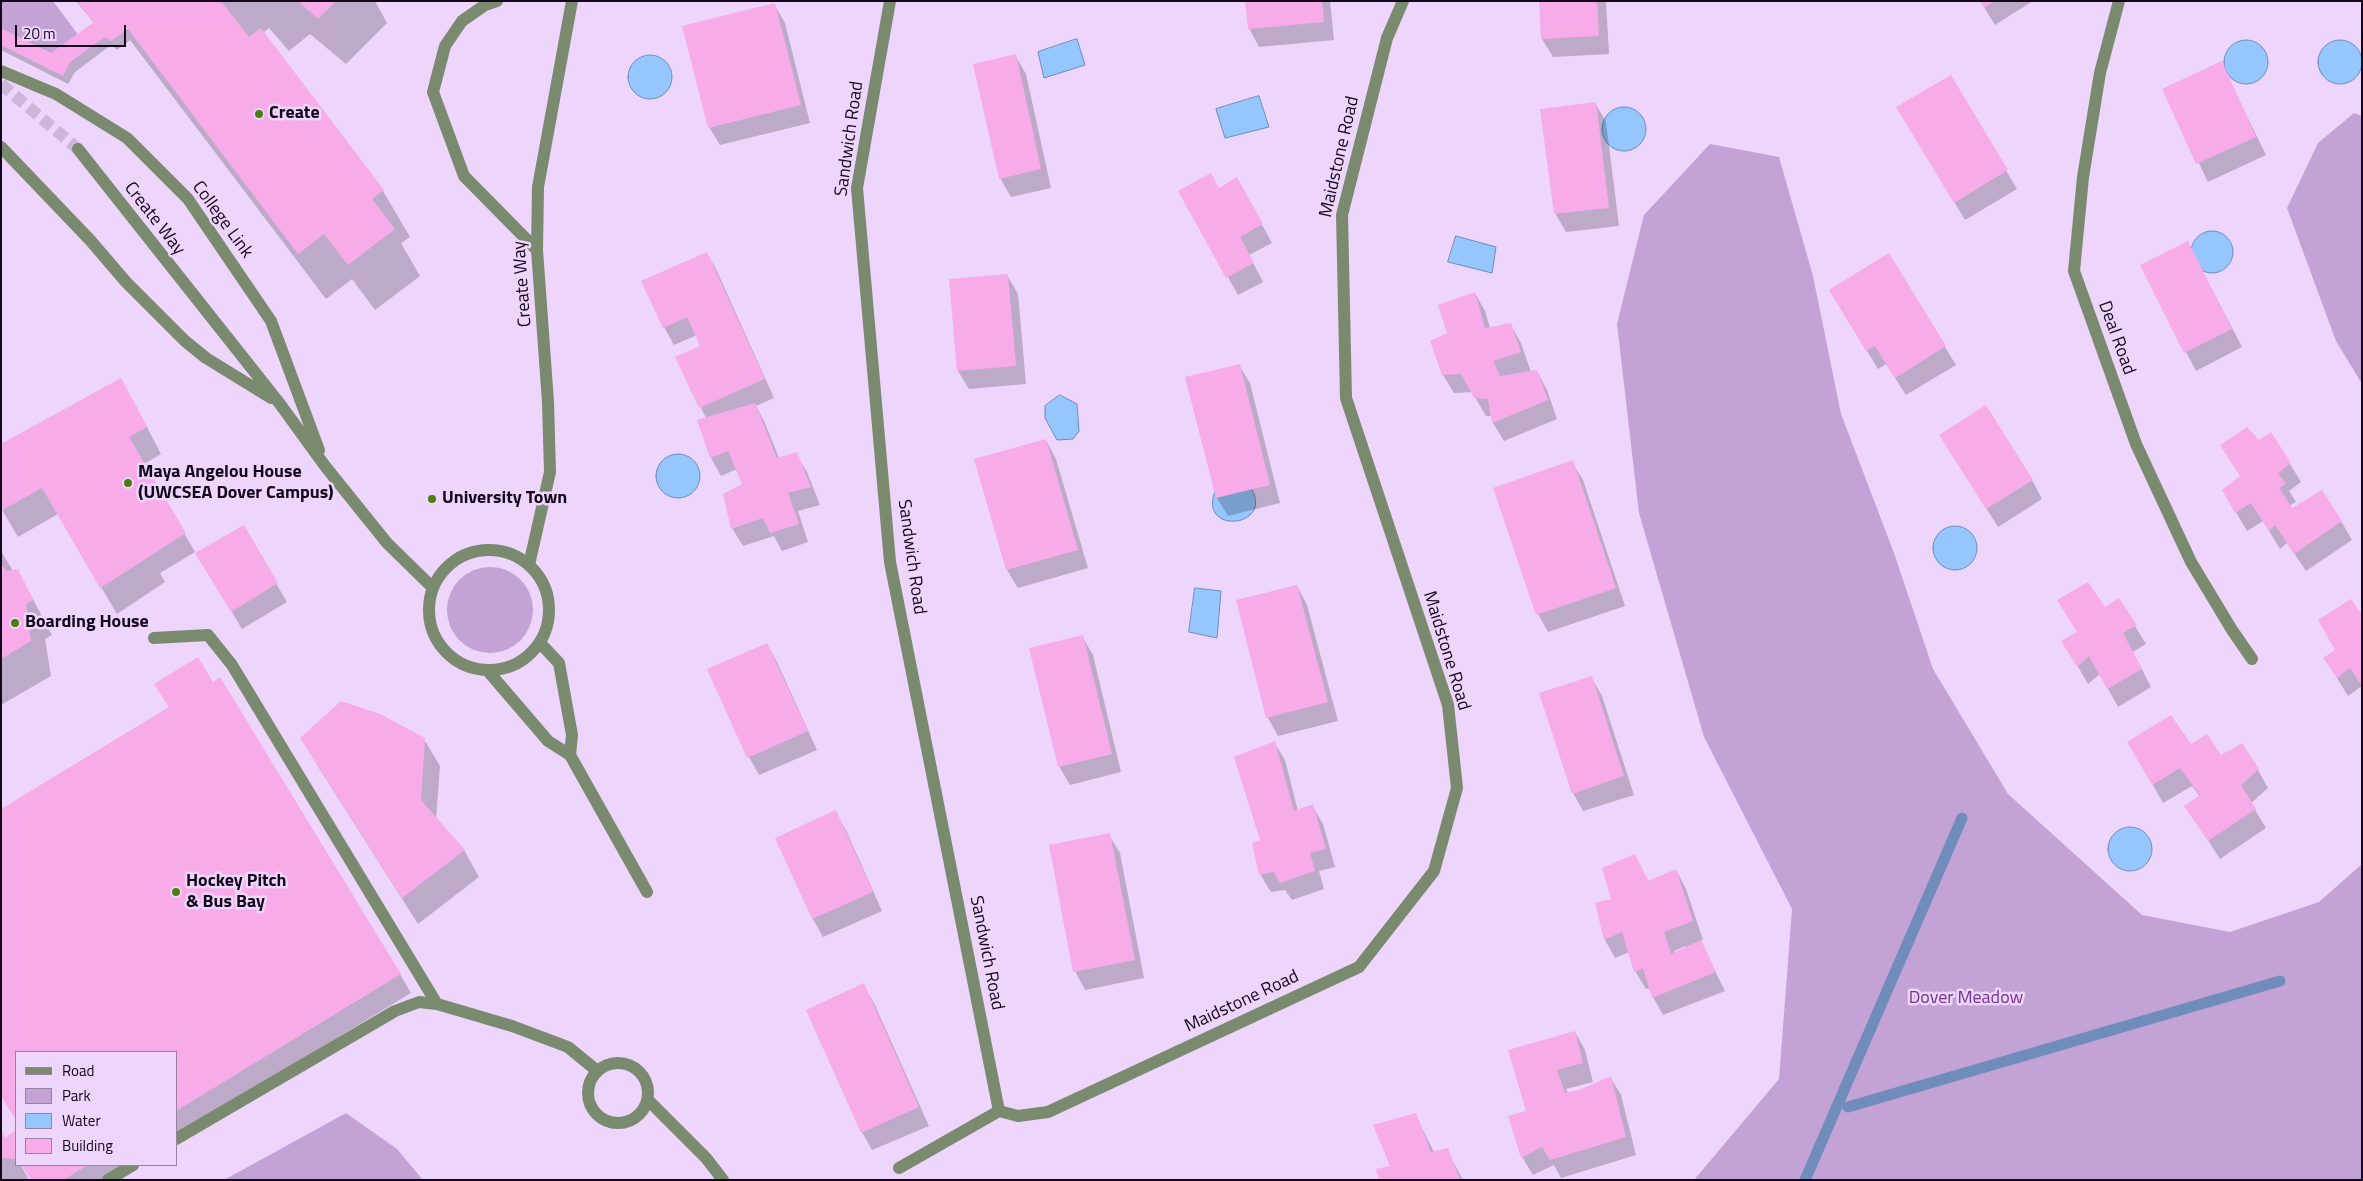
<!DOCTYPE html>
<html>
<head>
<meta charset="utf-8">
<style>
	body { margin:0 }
	#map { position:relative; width:2363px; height:1181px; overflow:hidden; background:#edd5fb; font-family:"Titillium Web",sans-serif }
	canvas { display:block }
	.frame { position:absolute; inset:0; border:2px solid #14061b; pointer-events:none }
	.legend { position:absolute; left:15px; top:1051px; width:162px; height:115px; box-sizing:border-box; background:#edd5fb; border:1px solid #9682a1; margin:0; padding:6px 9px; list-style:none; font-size:15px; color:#14061b }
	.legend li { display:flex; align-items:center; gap:10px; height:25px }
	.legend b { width:25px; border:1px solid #9682a1 }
	.scale { position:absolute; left:15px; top:25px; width:111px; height:22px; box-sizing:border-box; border:2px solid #14061b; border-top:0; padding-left:6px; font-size:15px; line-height:18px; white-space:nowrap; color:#14061b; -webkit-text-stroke:4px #edd5fb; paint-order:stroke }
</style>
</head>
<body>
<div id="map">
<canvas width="2363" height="1181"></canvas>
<div class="frame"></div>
<ul class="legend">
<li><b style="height:6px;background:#798a6f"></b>Road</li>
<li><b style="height:14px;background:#c3a3d5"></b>Park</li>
<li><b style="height:14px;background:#96c6fe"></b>Water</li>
<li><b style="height:14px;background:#f7abe9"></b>Building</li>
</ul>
<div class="scale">20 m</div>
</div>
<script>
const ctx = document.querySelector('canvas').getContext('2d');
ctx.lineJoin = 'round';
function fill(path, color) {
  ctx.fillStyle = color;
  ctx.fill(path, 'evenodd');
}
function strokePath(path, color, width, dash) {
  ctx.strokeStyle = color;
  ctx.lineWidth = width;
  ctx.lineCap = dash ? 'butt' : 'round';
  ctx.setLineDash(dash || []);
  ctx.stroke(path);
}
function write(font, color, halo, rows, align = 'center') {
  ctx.font = font + ' "Titillium Web",sans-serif';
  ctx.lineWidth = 5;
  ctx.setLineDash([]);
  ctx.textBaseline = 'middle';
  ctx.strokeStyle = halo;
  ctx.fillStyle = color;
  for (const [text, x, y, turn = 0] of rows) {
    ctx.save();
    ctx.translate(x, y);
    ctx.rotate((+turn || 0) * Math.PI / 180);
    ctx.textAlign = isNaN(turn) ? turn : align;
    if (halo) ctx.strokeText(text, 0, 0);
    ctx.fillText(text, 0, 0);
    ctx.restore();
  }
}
fill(new Path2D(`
	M1 1H53L79 36 54 66 1 38Z
	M2354 113 2362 116V384L2336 341 2287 208 2318 143Z
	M1710 144 1779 157 1813 276 1841 414 1894 553 1933 669 2008 794 2142 915 2230 932 2319 902 2362 864V1180H1694L1779 1079 1792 909 1704 737 1639 513 1617 324 1644 215Z
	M447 610a43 43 0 1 1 86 0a43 43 0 1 1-86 0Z
	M346 1113 397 1149 423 1180H224Z`), '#c3a3d5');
const water = new Path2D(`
	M1077 39 1085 65 1044 78 1038 52Z
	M2224 62a22 22 0 1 1 44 0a22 22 0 1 1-44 0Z
	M2318 62a22 22 0 1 1 44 0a22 22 0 1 1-44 0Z
	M628 77a22 22 0 1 1 44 0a22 22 0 1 1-44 0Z
	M1259 96 1269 127 1225 138 1216 109Z
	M1602 129a22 22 0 1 1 44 0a22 22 0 1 1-44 0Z
	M2191 252a21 21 0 1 1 42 0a21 21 0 1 1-42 0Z
	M1456 236 1496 247 1492 273 1448 262Z
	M1060 395 1077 404 1079 431 1073 439 1057 440 1045 418V406Z
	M656 476a22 22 0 1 1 44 0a22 22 0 1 1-44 0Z
	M1249 485C1280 528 1194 537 1216 489Z
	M1933 548a22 22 0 1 1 44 0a22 22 0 1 1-44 0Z
	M1195 588 1221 591 1217 638 1189 632Z
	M2108 849a22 22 0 1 1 44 0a22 22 0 1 1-44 0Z`);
fill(water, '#96c6fe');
strokePath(water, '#6f8cba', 1);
fill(new Path2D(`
	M76 1H375L387 23 346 64 310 34 289 51 269 28 263 33 383 191 410 237 401 243 420 276 375 310 352 279 326 299 130 40 117 50 111 45 75 72 68 84 1 50V30L51 55 94 23Z
	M1246 1H1330L1334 40 1259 47 1249 28Z
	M1540 1H1606L1609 54 1553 57 1542 39Z
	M1980 1H2033L1995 25Z
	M774 4 785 23 810 123 720 145 709 127Z
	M1015 55 1026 74 1051 188 1011 197 1000 178Z
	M2221 63 2266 155 2208 182 2163 89Z
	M1950 76 2017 189 1965 220 1909 126Z
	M1595 103 1606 122 1619 226 1566 232 1555 213Z
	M1219 189 1247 197 1272 243 1249 255 1263 282 1238 295 1179 191Z
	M2188 243 2242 347 2196 371 2141 266Z
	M707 253 717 271 774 398 756 406 765 423 779 458 796 454 807 472 820 505 798 511 808 542 782 551 774 536 743 546 732 528 744 485 737 469 721 476 711 458 699 420 706 418 677 358 702 346 697 335 674 345 664 327Z
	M1889 255 1956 365 1906 395 1886 364 1878 369 1841 309Z
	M1007 275 1018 294 1026 384 969 389 958 371Z
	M1475 293 1485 311 1490 328 1511 325 1521 343 1531 372 1537 371 1547 390 1557 419 1504 441 1493 423 1492 416H1486L1472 392 1454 393 1443 375 1449 334Z
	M1239 365 1250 383 1280 503 1228 516 1217 498Z
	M136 406 161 454 144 464 195 552 160 573 165 582 117 614 58 514 18 537 1 508Z
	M2271 433 2301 482 2289 491 2296 502 2289 506 2291 510 2341 521 2352 540 2306 571 2287 543 2280 549 2263 521 2247 531 2223 490 2241 477 2258 442Z
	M1046 440 1056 459 1088 568 1018 588 1007 570Z
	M1952 453 2032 480 2042 499 1998 527Z
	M1572 462 1583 480 1625 606 1548 632 1538 614Z
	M243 527 287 602 242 629 208 572Z
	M1 551 13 571H18L52 635 45 639 51 676 1 705Z
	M1297 586 1307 605 1338 721 1278 736 1268 718 1237 601Z
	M2119 600 2146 644 2133 652 2151 687 2118 707 2100 674 2088 684 2063 641 2078 632 2104 609Z
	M2362 618V686L2348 696 2325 658 2337 650Z
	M1082 636 1093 655 1121 772 1070 785 1059 766Z
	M767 644 777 662 817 750 759 775 749 757Z
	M1591 677 1602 696 1634 795 1583 811 1573 793Z
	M424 739 440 766 436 820 464 850 479 877 418 924 317 765Z
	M1274 742 1285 760 1298 811 1312 805 1323 824 1335 867 1319 871 1324 889 1292 900 1285 890 1271 892 1260 874 1261 841Z
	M2129 742 2190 746 2258 770 2268 788 2251 803 2266 828 2220 859 2186 806 2200 797 2192 786 2163 803Z
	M1 811 400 974 411 993 176 1135V1052H16V1119L1 1094Z
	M835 812 846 830 882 911 823 937 813 919 777 839Z
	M1109 835 1120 853 1144 978 1085 990 1075 971Z
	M1634 855 1649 882 1676 870 1686 889 1703 940 1700 941 1725 991 1663 1015 1653 997 1650 988 1646 989 1635 971 1629 952 1615 958 1605 940 1596 904 1613 900ZM1686 946 1687 948 1675 954 1674 951Z
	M863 985 874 1003 929 1126 872 1150 862 1132Z
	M1575 1032 1585 1050 1593 1082 1566 1089 1568 1093 1580 1091 1610 1077 1621 1095 1636 1155 1561 1178 1554 1165 1533 1175 1522 1157 1528 1112Z
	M1415 1114 1434 1152 1447 1150 1463 1180H1381L1392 1167Z
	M16 1132V1165H21L29 1180H1V1134L11 1150 7 1138Z
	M23 1165H128L103 1180H32Z`), '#0003');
strokePath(new Path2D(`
	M1848 1107 2280 981
	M1805 1180 1962 818`), '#6f8cba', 11);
fill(new Path2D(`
	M77 1H221L249 37 261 28 384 190 372 199 395 229 348 265 324 234 298 254 128 29 111 41 105 37 70 62 63 76 1 45V28L51 53 94 22Z
	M298 1H336L318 19Z
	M1245 1H1322L1324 22 1248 29Z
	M1539 1H1597L1599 36 1541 39Z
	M1980 1H1994L1984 8Z
	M775 3 801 105 708 128 682 26Z
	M1016 54 1041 169 999 179 973 64Z
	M2222 61 2256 137 2196 164 2162 89Z
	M1951 75 2008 170 1954 203 1896 107Z
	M1596 102 1609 208 1554 214 1540 109Z
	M1211 173 1219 188 1237 177 1263 224 1240 237 1254 263 1226 278 1178 191Z
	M2188 241 2232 329 2184 353 2140 265Z
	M707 252 765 379 699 408 675 357 700 346 687 317 663 328 641 281Z
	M1889 253 1946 346 1895 378 1875 346 1866 351 1829 290Z
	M1008 274 1016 366 957 371 949 279Z
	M1475 292 1485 328 1511 323 1521 352 1493 361 1500 376 1537 370 1548 400 1492 423 1488 399 1474 398 1461 374 1442 375 1430 341 1447 333 1438 305Z
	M1240 364 1270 485 1216 498 1185 377Z
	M121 378 147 427 129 437 186 533 100 588 42 488 1 511V444Z
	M755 403 777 458 797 452 811 487 788 493 799 524 770 533 763 518 731 529 723 494 742 484 728 451 710 458 697 420Z
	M1986 405 2033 480 1986 509 1939 435Z
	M2247 427 2259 440 2271 432 2291 463 2278 473 2286 484 2279 488 2292 508 2322 490 2342 521 2294 554 2275 525 2269 531 2251 503 2235 513 2222 490 2240 476 2220 445Z
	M1046 439 1078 550 1006 570 974 459Z
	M1573 460 1616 588 1536 615 1493 488Z
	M244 525 278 583 231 612 195 553Z
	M1 563 6 571 18 569 33 600 26 604 31 641 1 659Z
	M2088 582 2105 607 2119 598 2137 625 2123 633 2142 669 2107 689 2089 656 2077 667 2061 641 2077 632 2057 600Z
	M1297 585 1328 702 1266 718 1236 600Z
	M2351 599 2362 615V686L2350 668 2337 678 2323 658 2335 650 2318 620Z
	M1083 635 1112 754 1058 767 1029 648Z
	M767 643 808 731 747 758 707 669Z
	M198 657 213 682 220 677 401 974 176 1111V1052H16V1120L1 1096V809L169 707 154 684Z
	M1592 676 1624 776 1572 794 1539 693Z
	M341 701 380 714 425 738 421 800 465 850 402 898 300 738Z
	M2171 715 2191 744 2207 734 2221 755 2242 743 2259 769 2241 785 2256 809 2208 841 2184 806 2200 795 2180 768 2152 785 2127 742Z
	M1275 741 1294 811 1313 804 1326 849 1310 853 1315 871 1280 883 1274 872 1259 875 1252 843 1260 840 1234 757Z
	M836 810 873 892 812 919 775 838Z
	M1110 833 1135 960 1073 972 1049 845Z
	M1635 854 1648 881 1676 869 1693 921 1664 932 1671 954 1701 940 1716 972 1652 998 1643 968 1634 972 1622 932 1604 940 1595 903 1611 899 1602 868Z
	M864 983 919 1107 861 1133 806 1010Z
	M1575 1031 1583 1063 1557 1070 1565 1093 1579 1090 1611 1076 1626 1137 1550 1160 1542 1147 1521 1158 1508 1116 1526 1111 1508 1050Z
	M1416 1113 1431 1152 1448 1148 1460 1180H1379L1376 1169 1390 1166 1373 1125Z
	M16 1130V1159L1 1158V1131L5 1138Z
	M22 1165H88L63 1180H31Z`), '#f7abe9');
strokePath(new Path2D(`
	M1 84 78 149`), '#ccb6d9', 12, [12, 6]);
strokePath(new Path2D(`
	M497 1 485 5 462 21 445 46 433 92 464 176 537 250
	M154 638 208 635 232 665 437 1004
	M540 643 559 663 572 735 570 755
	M488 671 548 741 570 755 647 892
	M588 1093a30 30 0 1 1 60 0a30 30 0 1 1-60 0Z
	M648 1100 706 1158 723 1180
	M176 1139 395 1011 419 1002 437 1004 512 1026 568 1047 596 1070
	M108 1180 133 1165`), '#798a6f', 12);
strokePath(new Path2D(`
	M890 1 857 188 890 562 999 1111
	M2119 1 2100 73 2083 177 2074 271 2136 444 2191 562 2232 630 2252 659
	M1 71 56 94 127 138 188 199 271 321 319 450
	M1 147 90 240 126 282 185 341 206 358 271 398
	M78 149 280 404 325 466 387 543 433 588
	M429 610a60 60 0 1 1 120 0a60 60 0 1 1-120 0Z
	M529 565 550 472 548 402 537 250 538 187 572 1
	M999 1111 1018 1116 1048 1112 1359 967 1434 871 1457 788 1448 705 1346 398 1342 215 1387 38 1403 1
	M899 1168 999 1111`), '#798a6f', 12);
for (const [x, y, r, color] of [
	[259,114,5,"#4a7e12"],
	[128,483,5,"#4a7e12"],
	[432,499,5,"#4a7e12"],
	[15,623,5,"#4a7e12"],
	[176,892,5,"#4a7e12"]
]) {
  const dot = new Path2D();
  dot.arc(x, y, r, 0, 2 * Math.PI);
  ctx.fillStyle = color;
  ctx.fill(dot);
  strokePath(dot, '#edd5fb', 2);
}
write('bold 18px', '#14061b', '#edd5fb', [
	["Create",269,114],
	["Maya Angelou House",138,473],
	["(UWCSEA Dover Campus)",138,494],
	["University Town",442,499],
	["Boarding House",25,623],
	["Hockey Pitch",186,882],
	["& Bus Bay",186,903]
], 'left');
write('18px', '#14061b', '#edd5fb', [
	["Sandwich Road",850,139,-82],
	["Maidstone Road",1340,157,-77],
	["Create Way",154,219,52],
	["College Link",222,220,54],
	["Create Way",523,284,-94],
	["Deal Road",2116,338,70],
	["Sandwich Road",911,557,82],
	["Maidstone Road",1446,651,73],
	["Sandwich Road",986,953,79],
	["Maidstone Road",1242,1002,-25]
]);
write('18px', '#72368f', '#edd5fb', [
	["Dover Meadow",1966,999]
]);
</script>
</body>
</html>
